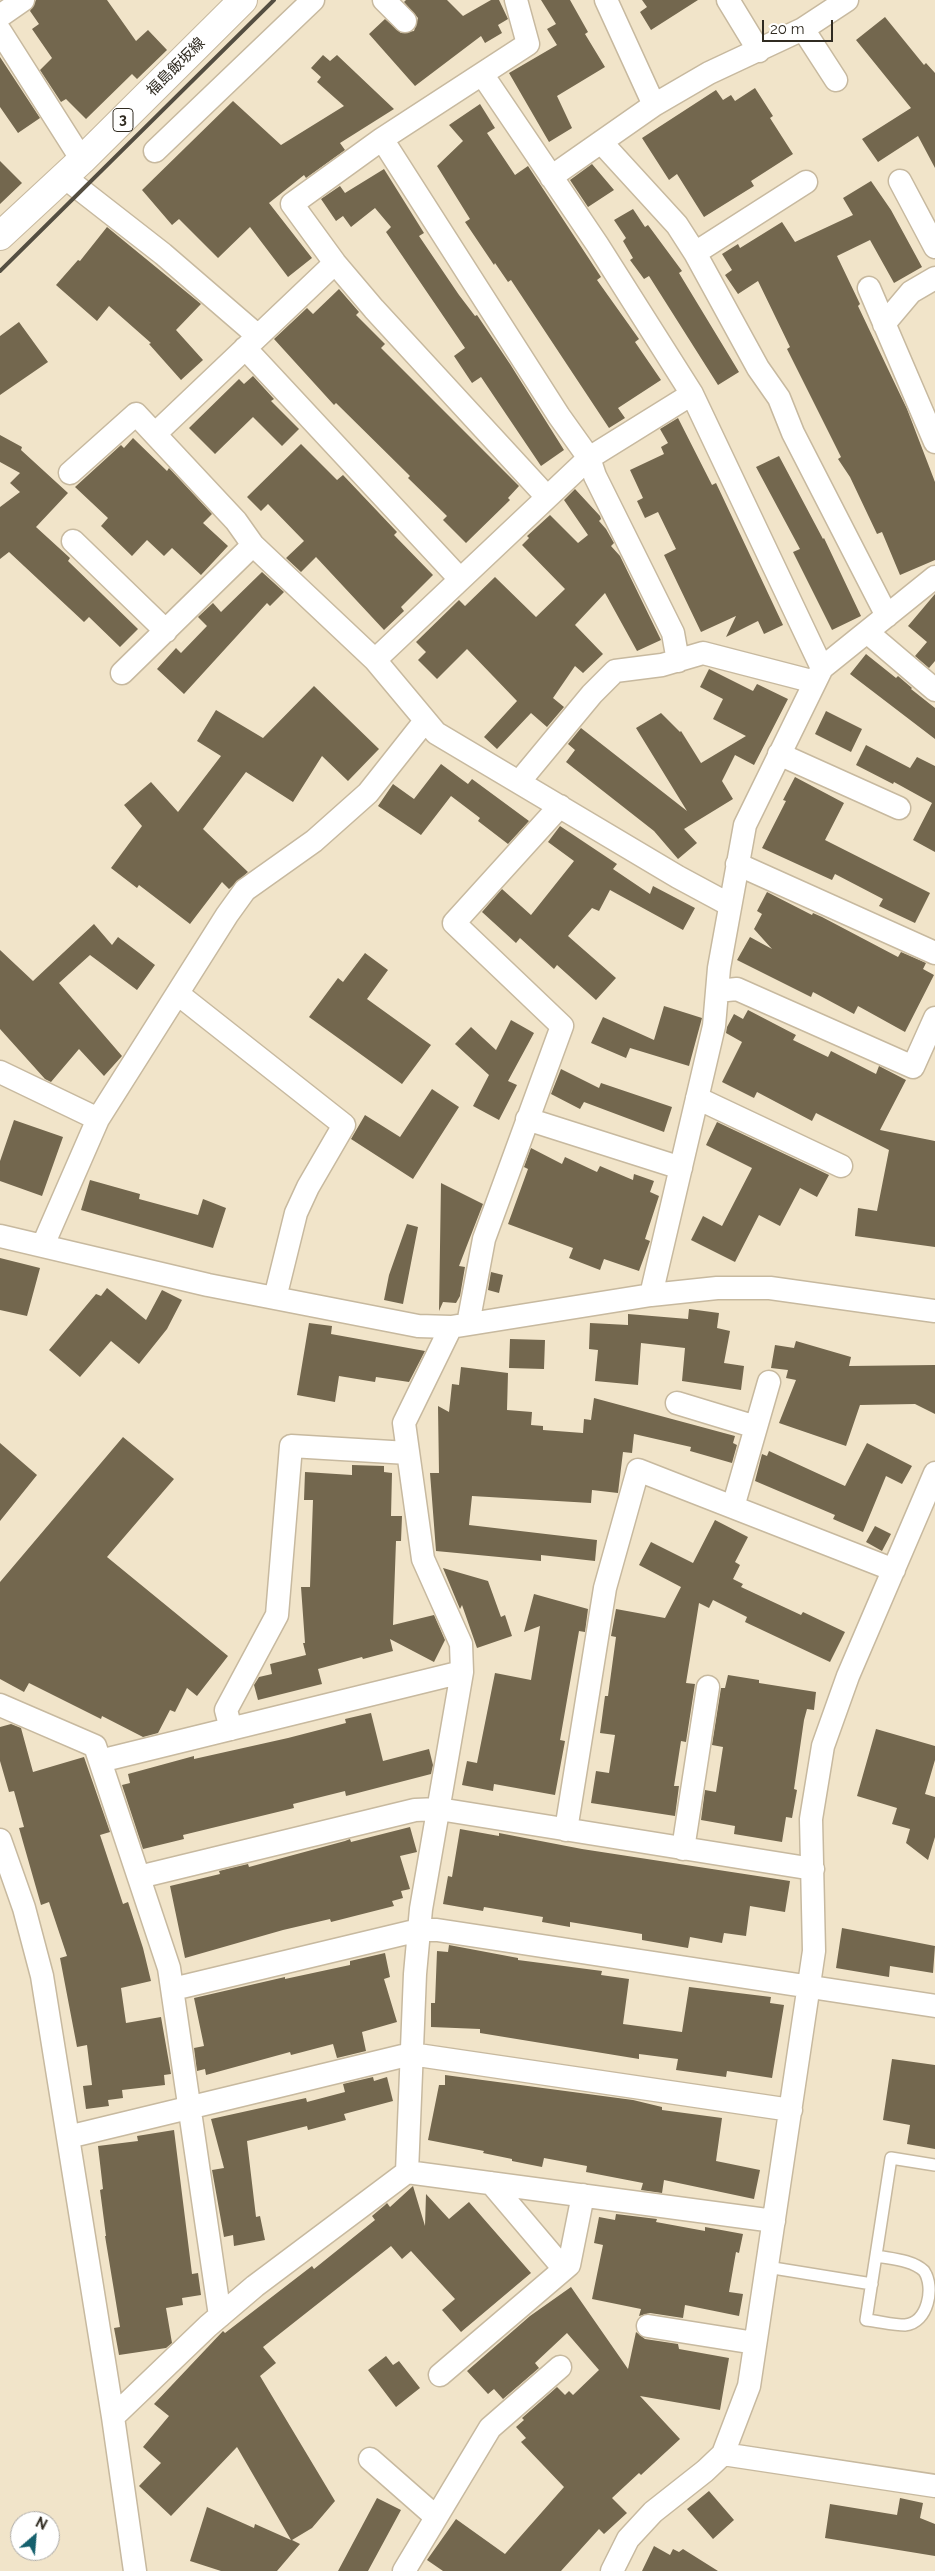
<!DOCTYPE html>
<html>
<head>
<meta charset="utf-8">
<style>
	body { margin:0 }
	#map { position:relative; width:935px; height:2571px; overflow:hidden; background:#f1e4c9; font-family:Raleway,sans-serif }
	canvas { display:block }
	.north { position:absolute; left:10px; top:2511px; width:50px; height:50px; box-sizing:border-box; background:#fff; border:1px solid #acaaa6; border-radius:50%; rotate:27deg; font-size:14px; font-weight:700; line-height:20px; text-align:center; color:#302b21 }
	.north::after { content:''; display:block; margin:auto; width:18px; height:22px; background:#15606d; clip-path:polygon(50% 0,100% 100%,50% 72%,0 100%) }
	.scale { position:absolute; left:762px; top:20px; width:71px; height:22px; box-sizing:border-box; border:2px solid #302b21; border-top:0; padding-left:6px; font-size:15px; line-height:18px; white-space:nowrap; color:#302b21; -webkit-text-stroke:4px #fff; paint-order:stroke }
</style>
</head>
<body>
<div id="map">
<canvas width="935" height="2571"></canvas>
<div class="north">N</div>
<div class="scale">20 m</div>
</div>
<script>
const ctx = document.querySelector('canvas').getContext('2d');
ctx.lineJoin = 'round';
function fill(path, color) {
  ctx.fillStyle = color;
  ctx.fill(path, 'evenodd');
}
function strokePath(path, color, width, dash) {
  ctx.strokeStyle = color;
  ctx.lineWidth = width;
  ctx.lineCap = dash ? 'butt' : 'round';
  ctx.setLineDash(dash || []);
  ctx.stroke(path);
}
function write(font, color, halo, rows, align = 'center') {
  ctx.font = font + ' Raleway,"Noto Sans JP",sans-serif';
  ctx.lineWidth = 5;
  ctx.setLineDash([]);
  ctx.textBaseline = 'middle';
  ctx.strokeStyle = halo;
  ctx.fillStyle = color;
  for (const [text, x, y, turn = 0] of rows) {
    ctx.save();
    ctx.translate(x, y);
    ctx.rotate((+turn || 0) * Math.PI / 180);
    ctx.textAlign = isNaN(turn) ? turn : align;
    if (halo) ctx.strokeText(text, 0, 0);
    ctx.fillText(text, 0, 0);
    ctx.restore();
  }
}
fill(new Path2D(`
	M36 0H107L136 41 148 30 167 50 137 79 132 74 86 119 66 99 61 102 40 70 52 58 32 29 39 24 30 11Z
	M406 0H447L463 16 491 0H499L508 19 498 25 502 33 485 43 481 36 415 86 369 34 385 19 401 33 414 31 418 18 404 2Z
	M541 0H570L588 32 585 34 605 67 557 96 572 128 549 142 509 73 557 45 547 29 556 24Z
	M642 0H698L651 30 640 12 647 7Z
	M885 17 924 65 926 63 935 73V168L918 136 878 162 862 139 911 108 856 40Z
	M323 55 330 61 337 55 394 109 340 143 345 150 306 178 304 175 269 203 312 258 288 277 250 227 218 258 179 219 172 225 142 190 233 101 281 145 344 106 317 82 321 77 311 68Z
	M0 57 40 118 18 133 0 107Z
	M755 88 773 116 770 118 793 154 751 181 754 186 704 217 677 174 669 180 642 138 716 90 723 100 731 95 735 101Z
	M480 104 495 128 487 133 515 175 528 166 601 277 597 280 639 339 635 342 661 380 618 408 625 418 609 428 511 280 508 282 495 263 494 265 465 222 470 219 437 166 463 141 449 125Z
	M0 161 22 183 0 204Z
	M592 164 614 190 588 207 570 180Z
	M384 169 424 233 419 236 459 295 475 316 477 315 510 364 564 450 541 466 481 377 472 383 454 356 465 348 386 232 391 227 375 208 351 227 343 216 336 221 321 199 340 186 345 193Z
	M871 181 891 210 922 267 894 283 870 240 837 256 860 304 858 306 907 409 935 482V560L900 575 882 532 877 534 850 477 838 459 841 457 787 349 790 347 758 281 738 294 725 275 732 270 722 254 738 244 740 248 782 222 795 242 853 215 843 198Z
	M633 209 645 227 648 225 682 271 679 273 739 372 718 385 649 276 644 279 630 260 633 258 623 241 626 238 614 220Z
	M107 227 201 304 176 330 203 360 181 380 149 344 151 343 109 306 97 321 56 285 78 260 80 261Z
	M339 289 359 312 356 315 385 344 381 348 519 486 508 498 510 500 466 543 443 520 447 516 408 478 410 476 336 403 334 405 274 339 307 308 313 314Z
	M19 322 48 362 0 395V336Z
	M253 376 274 399 271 401 299 429 282 446 253 417 215 454 189 428 239 379 244 384Z
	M678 418 712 485 716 483 783 625 764 634 758 621 726 637 736 616 701 632 664 555 676 549 658 512 645 518 637 501 643 498 630 470 664 454 661 447 668 443 660 429Z
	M0 435 22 447 21 450 68 493 36 527 70 558 68 561 138 629 120 647 89 617 84 622 9 552 0 559V507L20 492 10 483 20 473 0 462Z
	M133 438 167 471 169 468 212 514 203 523 228 546 201 575 172 548 164 556 147 540 132 556 101 526 108 518 75 487 121 445 124 448Z
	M301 444 337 480 343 475 397 532 394 535 433 575 401 607 404 611 384 630 316 557 301 572 286 558 304 541 268 504 261 511 247 497Z
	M779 456 823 539 824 538 861 616 832 630 793 552 800 549 756 467Z
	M575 489 600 516 601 519 599 521 606 529 614 543 611 546 620 556 661 640 637 651 605 593 575 625 603 654 583 673 575 666 553 698 564 707 547 727 531 713 497 749 484 737 517 701 467 649 437 679 418 660 426 652 416 642 459 600 465 606 495 577 536 617 565 589 522 545 529 538 527 536 550 515 578 543 588 535 564 500Z
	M262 572 284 592 270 606 267 603 184 694 157 669 176 648 181 653 207 626 198 617 200 615 213 603 221 612Z
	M935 594V661L929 668 915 656 927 642 908 626Z
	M866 654 896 678 898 676 912 688 911 689 935 708V739L850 674Z
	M709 669 753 691 757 684 788 699 754 765 735 755 722 781 733 799 684 829 697 843 678 859 654 831 566 762 575 750 568 744 581 728 687 811 636 728 661 713 680 732 681 731 701 763 746 736 713 719 723 699 700 687Z
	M314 686 379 749 348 781 322 756 293 802 246 772 203 829 248 872 229 889 222 882 190 924 139 885 137 888 111 868 142 826 124 805 151 782 178 812 221 756 197 741 216 710 263 738Z
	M826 711 862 729 851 752 815 734Z
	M866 745 910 768 917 757 935 766V852L913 840 932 803 894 782 893 784 856 765Z
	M441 764 468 784 472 779 529 821 508 844 478 821 480 818 451 796 421 835 378 806 393 784 414 799Z
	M795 777 844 803 825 840 930 893 915 923 879 906 883 899 835 874 832 880 762 848 786 801 783 800Z
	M560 826 617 864 613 869 650 894 653 886 695 908 683 930 610 890 599 911 592 908 568 936 616 978 596 1000 557 965 554 969 520 938 516 943 482 912 502 889 531 915 574 861 548 842Z
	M767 892 812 915 813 913 822 917 898 957 901 952 926 963 923 969 934 975 905 1032 858 1006 854 1014 813 992 811 997 737 960 750 937 772 949 754 929 762 914 757 911Z
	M94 924 112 945 118 937 155 965 137 990 90 955 59 983 122 1056 104 1076 79 1049 51 1082 45 1079 0 1029V950L33 981Z
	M365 953 388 970 367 999 431 1045 402 1084 309 1017 338 978 343 982Z
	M664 1006 702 1018 689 1066 630 1048 626 1058 591 1043 603 1017 654 1040Z
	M748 1010 796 1035 793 1040 828 1057 831 1051 876 1074 879 1066 906 1080 880 1130 935 1141V1247L855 1236 858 1208 877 1211 889 1150 816 1113 812 1121 757 1092 754 1098 722 1082 742 1042 726 1033 727 1027 734 1014 743 1019Z
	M511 1020 534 1033 508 1081 517 1085 499 1120 473 1106 489 1075 455 1044 471 1027 496 1050Z
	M561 1069 599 1088 601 1083 672 1107 664 1132 584 1102 580 1109 551 1094Z
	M432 1089 459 1107 413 1179 351 1139 365 1115 400 1137Z
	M14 1120 63 1137 42 1196 0 1181V1161Z
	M717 1122 829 1175 817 1197 800 1188 780 1226 759 1215 735 1262 691 1240 703 1216 722 1226 752 1168 706 1145Z
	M531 1148 562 1164 565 1157 597 1172 600 1166 633 1180 634 1174 654 1181 650 1192 659 1196 645 1239 650 1241 639 1271 604 1259 600 1270 569 1258 573 1248 508 1224 528 1169 524 1167Z
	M90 1180 140 1194 139 1199 198 1215 203 1199 226 1208 213 1248 81 1210Z
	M441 1183 483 1204 459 1266 465 1267 460 1296 456 1303 443 1302 439 1311Z
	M407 1224 418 1227 403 1304 384 1300 389 1275Z
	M0 1258 40 1268 27 1316 0 1310Z
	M491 1272 503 1275 499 1293 488 1290Z
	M107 1288 146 1320 162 1290 182 1300 167 1329 139 1364 111 1341 80 1377 49 1350 96 1294 101 1296Z
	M689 1309 719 1313 717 1328 730 1331 724 1363 744 1366 741 1390 682 1381 685 1348 641 1343 638 1385 595 1381 598 1350 589 1349 590 1323 628 1325V1314L688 1319Z
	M309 1323 332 1326 331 1334 425 1351 409 1382 376 1377 375 1382 339 1376 335 1402 297 1395Z
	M510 1339 545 1340 544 1369 509 1368Z
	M796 1341 851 1357 849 1366 935 1365V1414L915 1404 860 1405 846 1446 779 1423 796 1380 786 1378 788 1370 771 1368 775 1345 794 1348Z
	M461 1367 508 1373 507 1410 532 1412 531 1425 543 1426V1430L583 1433 584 1419 591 1420 594 1398 735 1436 733 1443 737 1445 732 1463 690 1451 691 1447 634 1434 632 1453 623 1452 618 1493 592 1490 591 1503 472 1496 469 1525 597 1540 595 1561 541 1555V1561L436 1551 430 1473H439L438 1406 449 1412 452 1384 459 1385Z
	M123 1437 174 1479 107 1557 228 1656 197 1696 187 1688 175 1712 170 1710 158 1733 143 1737 102 1716 101 1719 29 1683 24 1692 0 1679V1582Z
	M0 1443 37 1475 0 1521Z
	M867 1443 912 1466 902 1484 886 1476 863 1532 833 1519 835 1515 755 1481 762 1454 767 1456 769 1451 845 1486Z
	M352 1465 384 1466V1472L392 1473 391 1516H402L401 1541H396L393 1625 434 1615 445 1640 434 1662 390 1639 393 1651 363 1659 362 1657 318 1669 322 1684 258 1700 254 1685 259 1677 272 1674 270 1664 306 1655 303 1643H305L301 1587H310L313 1500H304L305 1472 352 1475Z
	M715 1520 748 1537 735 1562 740 1565 733 1579 743 1584 741 1587 801 1615 803 1612 845 1632 830 1662 745 1622 747 1617 713 1600 709 1608 699 1603 686 1683 695 1684 686 1742 681 1741 674 1786H679L675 1816 591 1803 596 1771 609 1773 615 1735 600 1733 605 1696H608L616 1637 611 1636 616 1609 665 1618 681 1587 639 1565 651 1542 693 1563Z
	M875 1526 891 1534 882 1551 866 1542Z
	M443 1568 488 1581 501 1617 505 1615 512 1636 477 1648 462 1605 460 1609Z
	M534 1594 588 1609 585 1632 579 1631 560 1740 565 1741 555 1795 494 1784 493 1791 462 1785 467 1761 477 1763 495 1673 531 1680 540 1626 524 1632Z
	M728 1675 759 1680V1683L816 1692 814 1710 807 1709 804 1720 794 1789 797 1790 792 1818 786 1817 782 1842 734 1834 735 1826 701 1820 705 1790 716 1792 723 1747 712 1745 721 1688H725Z
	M371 1713 383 1761 429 1749 433 1765 431 1774 346 1796 345 1791 293 1804 294 1808 183 1835 184 1839 143 1849 122 1785 130 1783 128 1774 194 1756V1759L288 1738 346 1723 345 1719Z
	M11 1724 21 1728 33 1772 84 1757 110 1832 100 1835 123 1904 128 1902 143 1948 151 1981 121 1988 126 2023 161 2017 171 2074 164 2075 165 2085 122 2090 123 2098 108 2100 109 2106 86 2109 83 2086 92 2085 87 2045 77 2047 60 1958 67 1956 49 1902 41 1905 19 1828 24 1827 14 1791 9 1792 0 1761V1727Z
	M876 1729 935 1746V1760L925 1794 935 1797V1837L928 1860 906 1843 910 1829 892 1824 897 1808 857 1796Z
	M410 1827 417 1852 400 1856 410 1889 401 1891 403 1898 392 1901 394 1906 331 1922 330 1919 283 1930 185 1958 170 1886 220 1874 219 1871 227 1869 248 1864 249 1867 345 1841 350 1839 351 1842Z
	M460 1829 499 1836V1833L582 1849 790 1881 785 1912 750 1906 746 1936 724 1933 722 1943 690 1937 688 1948 642 1940V1934L570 1922V1927L542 1922 543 1917 484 1907 483 1911 443 1904 448 1876 452 1877Z
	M842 1928 935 1946 933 1973 890 1966 889 1977 836 1968Z
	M449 1945 518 1958V1960L602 1971 601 1975 629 1979 623 2024 682 2032 689 1987 771 1997 770 2003 784 2005 772 2078 727 2071 726 2077 676 2070 678 2059 639 2054V2059L480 2033V2029L431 2027V2003H435L437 1951 448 1952Z
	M385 1953 390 1977 384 1979 397 2022 362 2032 366 2051 337 2058 333 2044 291 2055 290 2052 206 2075 205 2069 197 2071 194 2048 204 2046 194 1998 285 1977V1979L350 1965V1961Z
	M892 2059 935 2065V2149L907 2144 910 2125 883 2120Z
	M445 2075 633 2100 662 2107V2110L722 2118 716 2161 760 2170 754 2199 664 2180 662 2193 641 2190 643 2183 586 2172 587 2166 544 2158 542 2167 512 2161V2159L483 2153 484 2151 428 2140 439 2085H445Z
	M373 2077 374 2081 387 2077 393 2101 344 2114 346 2120 308 2130 307 2126 247 2141 256 2217 260 2216 265 2240 234 2246 233 2235 224 2237 212 2170 224 2168 211 2119 306 2098 307 2102 345 2092 343 2084Z
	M174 2130 192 2274 198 2273 201 2295 182 2298 183 2305 166 2308 172 2343 166 2348 119 2355 114 2328 120 2327 105 2236H106L100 2190 103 2189 98 2146 138 2141 137 2136Z
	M413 2186 425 2226 426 2194 449 2219 469 2202 531 2273 461 2332 442 2310 455 2299 411 2251 402 2259 391 2246 263 2347 276 2363 260 2376 335 2501 312 2528 292 2540 300 2544 277 2571H221L190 2561 207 2507 254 2528 255 2524 291 2540 237 2447 171 2516 139 2486 161 2463 143 2447 169 2416 154 2404 223 2331 225 2333 312 2266 314 2269 375 2220 372 2216 385 2205 387 2203 390 2207Z
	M616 2214 657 2219 656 2222 705 2231V2227L743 2234 739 2253 736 2252 729 2292 743 2294 739 2316 685 2305 683 2318 650 2313 639 2316 641 2309 592 2299 603 2245 594 2243 599 2217 615 2220Z
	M571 2287 628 2369 636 2332 645 2339 678 2344 679 2349 729 2358 720 2410 640 2396 680 2439 641 2475 639 2473 612 2498 627 2513 604 2534 599 2529 561 2571H443L427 2560 456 2519 505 2554 564 2487 521 2442 526 2438 516 2427 524 2420 522 2418 557 2387 565 2395 569 2391 573 2395 599 2370 567 2333 535 2363 539 2368 503 2399 494 2389 488 2394 467 2371 530 2316Z
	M386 2356 393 2365 399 2361 420 2388 396 2407 368 2370Z
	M709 2491 734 2520 713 2539 687 2509Z
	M377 2498 401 2510 368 2571H338Z
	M900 2498 923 2503 920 2518 935 2524V2556L825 2538 830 2504 897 2515Z
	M654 2546 670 2555 673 2549 679 2552 683 2549 718 2571H642Z`), '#73674e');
const lane = new Path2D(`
	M877 2256C892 2259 912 2260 924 2271 935 2287 928 2323 905 2325 893 2325 878 2321 866 2320L891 2158 935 2165
	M767 2267 872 2284`);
const street = new Path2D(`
	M384 0 405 21
	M516 0 528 44 382 139 292 204 335 263 374 309 547 497
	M606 0 654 105
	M728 0 759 51
	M0 16 23 0
	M803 29 836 80
	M0 31 82 160
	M482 74 597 244 692 394 822 668
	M382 139 559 416 589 458 595 476 673 633 678 661
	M601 142 677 225 695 253 758 368 779 398 793 433 887 616
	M155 151 313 0
	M63 176 163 254 258 336
	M551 177 654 105 709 73 803 29 847 0
	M900 181 935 247
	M695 253 806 182
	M869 288 935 442
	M884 324 911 292 935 278
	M245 348 460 579
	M155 434 335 263
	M70 473 136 414 236 521 253 545 375 660 436 733 678 877 730 905
	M73 541 166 631
	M867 632 935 690
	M375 660 589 458 692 394
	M122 673 253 545
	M779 754 899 808
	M519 782 592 694 615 671 662 665 703 653 815 682
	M737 864 935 953
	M717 991 737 989 913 1067 935 1018
	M178 994 344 1125 308 1187 296 1213 275 1298
	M0 1072 98 1119
	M697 1098 841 1166
	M527 1119 681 1168
	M0 1236 208 1285 418 1326 451 1327 651 1295 717 1288H770L935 1311
	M43 1245 98 1119 227 915 245 890 314 841 368 793 425 721
	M651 1295 714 1026 719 968 745 825 822 668 935 577
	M468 1324 484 1239 562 1026 454 923 560 806
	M677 1403 756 1427
	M733 1507 769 1382
	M0 1705 95 1746 169 1968 220 2316
	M231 1729 226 1710 277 1615 291 1446 408 1453
	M100 1761 462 1672
	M566 1830 605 1588 638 1470 894 1570
	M0 1840 24 1908 42 1976 113 2417 135 2571
	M683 1849 708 1687
	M139 1877 415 1810 439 1809 813 1869
	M173 1989 419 1930H437L935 2006
	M68 2137 411 2054 791 2110
	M407 2172 415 1974 421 1909 462 1672 461 1644 423 1559 404 1423 451 1327
	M491 2183 564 2269
	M648 2326 755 2343
	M440 2375 569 2265 583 2195
	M113 2417 208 2326 255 2286 407 2172 774 2221
	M723 2454 935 2486
	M370 2459 436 2517
	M404 2571 490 2428 560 2367
	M612 2571 628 2539 653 2512 705 2471 723 2454 749 2386 814 1951 811 1819 823 1746 848 1676 935 1473`);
const primary = new Path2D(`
	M0 236 82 160 243 0`);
strokePath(lane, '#c7b99f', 14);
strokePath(street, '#c7b99f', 25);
strokePath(primary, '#c7b99f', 30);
strokePath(lane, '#fff', 11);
strokePath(street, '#fff', 22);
strokePath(primary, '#fff', 28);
strokePath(new Path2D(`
	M0 271 274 0`), '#544e41', 4);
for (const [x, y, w] of [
	[123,120,20]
]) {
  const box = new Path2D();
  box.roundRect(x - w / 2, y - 11.5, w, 23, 4);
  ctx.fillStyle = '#fff';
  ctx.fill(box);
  strokePath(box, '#302b21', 1);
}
write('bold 14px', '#302b21', null, [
	["3",123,120]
]);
write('15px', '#302b21', '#fff', [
	["福島飯坂線",176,67,-45]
]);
</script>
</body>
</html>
